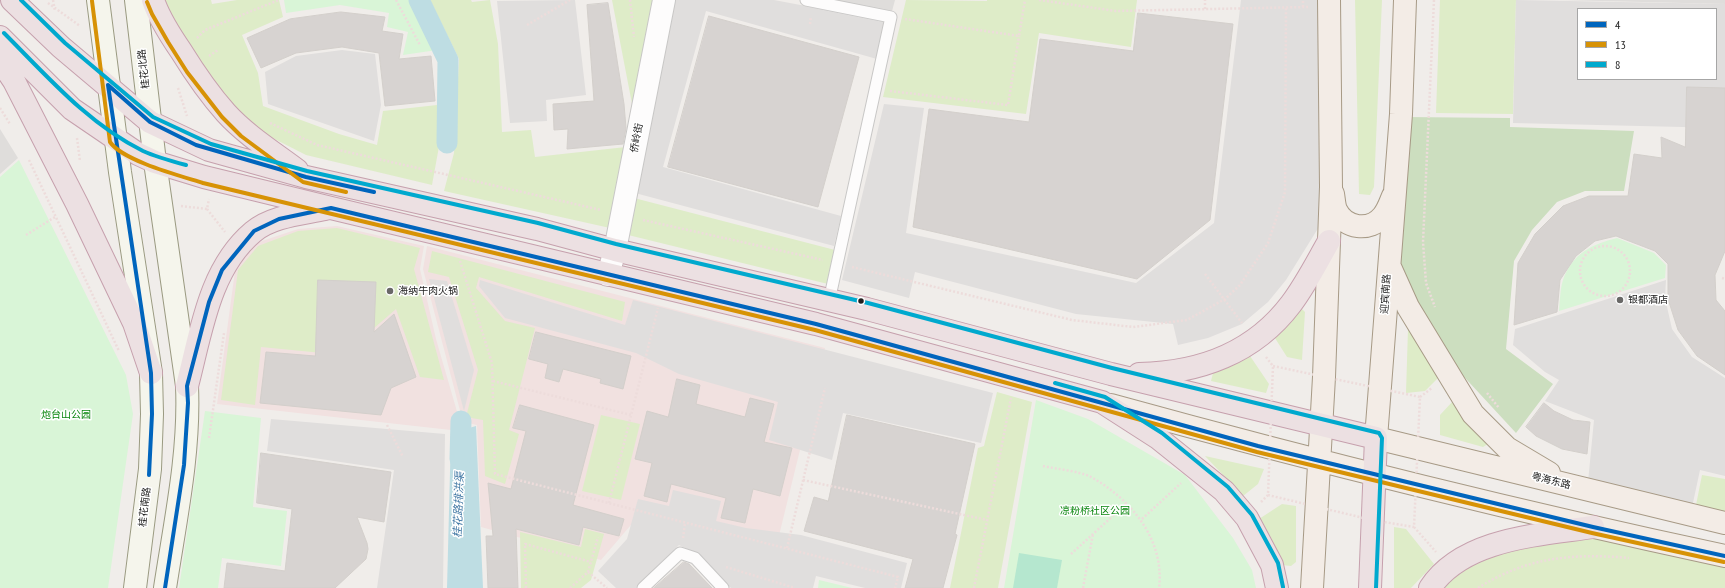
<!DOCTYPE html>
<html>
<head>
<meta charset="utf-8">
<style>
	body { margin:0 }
	#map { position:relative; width:1725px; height:588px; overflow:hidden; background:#f0edea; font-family:"PT Sans Narrow",sans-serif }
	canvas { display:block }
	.legend { position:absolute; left:1577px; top:8px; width:140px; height:72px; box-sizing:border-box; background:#fff; border:1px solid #a6a6a6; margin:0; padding:5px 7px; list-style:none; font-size:12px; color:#212121 }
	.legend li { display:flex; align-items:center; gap:8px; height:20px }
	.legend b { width:20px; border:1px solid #a6a6a6 }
</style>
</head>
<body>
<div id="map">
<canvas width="1725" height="588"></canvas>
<ul class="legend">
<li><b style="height:5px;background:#0065bd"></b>4</li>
<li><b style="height:5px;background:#d79205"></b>13</li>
<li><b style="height:5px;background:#00a9ce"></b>8</li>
</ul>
</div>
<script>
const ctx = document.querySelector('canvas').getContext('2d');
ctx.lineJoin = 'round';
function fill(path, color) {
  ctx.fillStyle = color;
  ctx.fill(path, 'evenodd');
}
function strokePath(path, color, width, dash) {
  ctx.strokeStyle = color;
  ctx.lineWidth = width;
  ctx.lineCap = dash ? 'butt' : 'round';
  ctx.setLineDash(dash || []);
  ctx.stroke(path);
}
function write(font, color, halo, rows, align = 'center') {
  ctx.font = font + ' "PT Sans Narrow","Noto Sans SC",sans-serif';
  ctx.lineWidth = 3;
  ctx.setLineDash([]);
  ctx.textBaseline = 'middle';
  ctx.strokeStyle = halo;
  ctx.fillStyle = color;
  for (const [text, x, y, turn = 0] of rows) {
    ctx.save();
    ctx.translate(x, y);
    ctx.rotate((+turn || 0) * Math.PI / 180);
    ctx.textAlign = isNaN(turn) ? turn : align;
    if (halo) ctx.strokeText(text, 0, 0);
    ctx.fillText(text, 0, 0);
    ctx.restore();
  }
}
fill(new Path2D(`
	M812 0H895L891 15Z
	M1560 0H1725V4Z
	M0 129 18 158 0 174Z`), '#dfdddb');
fill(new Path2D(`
	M337 226 424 246 420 269 436 339 460 422 451 430 217 404 235 271 256 243 298 229Z
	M427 246 825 348 773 560 636 519 601 560 481 527 477 425 463 422 423 269Z`), '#f1e1e0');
fill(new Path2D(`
	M159 0H211L212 4 237 0H279L283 17 242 35 258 73 263 106 339 134 377 145 383 111 437 105 440 141 432 185 306 155 249 126 230 110Z
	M430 0H471L472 2 490 0 498 44 502 132 531 130 535 157 626 147 610 228 444 191 454 153 459 59Z
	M612 0H656L633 109Z
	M906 0 987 1V0H1137L1131 47 1039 33 1026 114 883 97Z
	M1355 0H1382L1374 187 1370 195 1359 194Z
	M1440 0H1516L1513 114 1436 113Z
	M634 198 835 250 828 284 624 234Z
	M337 228 420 248 414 269 444 380 420 377 396 309 343 355 261 347 255 405 221 400 238 270 258 246 298 231Z
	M432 251 625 302 622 321 479 277 476 288 505 321 535 328 509 430 519 434 505 484 485 476 483 420 466 417 478 370 449 277 428 272Z
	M1299 306 1305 312 1302 360 1287 357 1273 335Z
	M1415 327 1439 377 1425 391 1406 393 1408 329Z
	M1248 353 1269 384 1266 393 1211 381 1213 373Z
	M997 392 1032 402 998 588H950L978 448 984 446Z
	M1453 401 1493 441 1483 447 1440 435V415Z
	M601 415 640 424 621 500 582 491Z
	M1205 456 1264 469 1258 484 1243 496Z
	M1702 475 1725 479V516L1695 510Z
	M1282 504 1296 506V562L1291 566 1282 565 1271 538 1259 519Z
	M1394 527 1406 529 1434 564 1411 588H1394Z
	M585 529 604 534 591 580 581 588H521L520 532 581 547Z
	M1593 531 1725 561V588H1436L1466 559Z`), '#deecc8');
fill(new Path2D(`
	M1404 117 1510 118V127L1634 131 1624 191H1585L1557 202 1532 230 1514 261 1506 349 1553 384 1516 433 1455 367 1403 279 1393 241Z`), '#ccdebf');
fill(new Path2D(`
	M284 0H412L437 50 403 55 408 32 387 27 389 13 340 5 286 13Z
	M19 160 126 375 133 414 108 588H0V177Z
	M1617 238 1654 253 1666 265 1665 278 1559 311C1560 301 1560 289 1563 280 1572 254 1592 244 1617 238Z
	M1036 400 1088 419 1185 475 1233 538 1252 570 1256 588H1004Z
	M205 411 261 418 253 507 287 511 281 566 222 558 218 588H179Z
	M819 580 852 588H818Z`), '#d9f5d7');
fill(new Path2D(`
	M1019 553 1062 560 1057 588H1013Z`), '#b5e7cf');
fill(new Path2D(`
	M575 0 586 95 546 100 547 121 510 123 497 1Z
	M670 0H774L885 21 877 59 706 11 663 167 841 216 834 246 635 193Z
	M1241 0H1322V222L1286 280 1268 302 1242 324 1208 338 1178 345 1173 324 1076 314 915 272 909 298 842 280 884 104 924 108 906 233 1136 283 1214 223Z
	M1516 0 1725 4V128L1513 123ZM1578 9H1716V79H1578Z
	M342 50 375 54 381 105 374 141 268 104 265 72 296 56Z
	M429 279 447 281 474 370 464 411Z
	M480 280 625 325 633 300 993 393 981 443 843 413 832 460 769 440 778 402 679 374 636 353 505 318 479 286Z
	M1666 280 1665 298 1672 329 1692 357 1725 378V476L1700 470 1691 512 1588 482 1594 420 1545 401 1559 380 1545 372 1513 345 1515 329Z
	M271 419 445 434 443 588H377L394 470 267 451Z
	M673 490 721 501 716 521 746 528 801 535 907 563 901 588H865L816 576 813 588H731L696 553 679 545 636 588H616L598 571 627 539 638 499 669 506Z`), '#e0dedd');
fill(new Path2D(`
	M476 426 483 588H447L451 433Z`), '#bedde3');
strokePath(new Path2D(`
	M419 0 448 60 447 143
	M460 459 461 421`), '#bedde3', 21);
const building = new Path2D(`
	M608 3 624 104 626 128 623 144 567 149 568 129 554 130 553 104 594 101 587 5Z
	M341 12 385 17 382 31 403 34 399 59 431 56 435 101 385 106 379 53 342 47 296 53 261 68 247 38 290 19Z
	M1138 13 1233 24 1210 220 1137 279 913 227 929 109 1029 122 1040 39 1133 51Z
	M709 16 859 57 818 207 668 167Z
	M1687 87 1725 88V251L1715 275 1716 300 1725 311V375L1697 356 1678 330 1668 299V264L1655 251 1616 236 1595 241 1576 256 1560 280 1557 312 1514 325 1518 263 1535 234 1563 206 1589 196H1628L1634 154 1662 158 1661 137 1685 147Z
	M318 280 376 282 374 332 394 314 416 377 391 388 381 415 260 403 266 352 315 356Z
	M536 332 631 356 623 389 600 383 601 379 563 369 559 382 545 378 548 364 529 359Z
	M677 379 700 385 696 404 745 417 750 398 774 404 764 442 792 448 780 496 753 489 745 523 721 518 726 498 671 484 667 502 644 496 652 463 635 459 647 411 668 417Z
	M1544 403 1554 411 1573 420 1590 422 1587 454 1562 449 1536 436 1526 427Z
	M520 405 594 425 573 505 624 519 619 536 583 527 579 545 516 529 518 588H488L486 536H493L488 483 511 489 526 431 513 428Z
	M847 415 975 444 955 534 957 535 943 588H905L913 559 804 531 814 497 828 501Z
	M261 453 391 472 384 522 357 517 367 543 368 549 366 559 335 588H224L227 563 285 571 292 509 257 503Z
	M684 562 689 564 712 588H654Z`);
fill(building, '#d7d3d1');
strokePath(building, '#d3cfcb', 1);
const lane = new Path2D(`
	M806 0 891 17 829 301
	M643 588 680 553 695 558 723 588`);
const street = new Path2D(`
	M608 275 615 250 664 0`);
const secondary = new Path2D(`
	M98 0 120 172 151 373 152 414 150 469 135 588
	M136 0 155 162 187 386C190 453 175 522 165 588`);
const primary = new Path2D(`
	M1405 0 1401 114 1376 438 1725 523
	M1333 194C1334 199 1334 205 1336 210 1345 229 1370 232 1383 216 1388 210 1390 203 1393 196
	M1390 267 1408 307 1473 414 1507 448 1549 473
	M1111 405C1314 461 1519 512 1725 556
	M1312 588 1324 377 1331 187 1329 0`);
const highway = new Path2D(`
	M12 0 61 47 150 122 209 150 306 177 537 229 615 250 867 309 1111 374 1376 438 1370 588
	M153 0C159 18 170 35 181 51 194 72 209 94 226 113 246 135 273 152 297 170
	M0 37 72 109 138 154 155 162 204 177 331 208 816 324 1102 402 1158 438 1224 491 1247 518 1272 565 1277 588
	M0 60 14 81 77 204 134 323 151 373
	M1139 374C1199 373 1254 353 1291 304 1306 284 1317 262 1329 241
	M187 386C201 333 209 269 253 232 272 216 302 214 325 209
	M1430 588C1463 538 1540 535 1593 527`);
strokePath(lane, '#c8c7c6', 13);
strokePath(street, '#c8c7c6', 24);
strokePath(secondary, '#9a9a81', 24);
strokePath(primary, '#a79a86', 24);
strokePath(highway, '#c6a0ad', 24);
strokePath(new Path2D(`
	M53 0 55 11
	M396 0 420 45
	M630 0 634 37
	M1039 0 1116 11 1308 7
	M1434 0 1423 242 1426 283 1435 307
	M48 3 80 26
	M1303 7V0
	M1205 9V0
	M905 19 1019 36 1025 0
	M810 24 811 16
	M527 25 570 0
	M197 38 205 30 279 0
	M209 56 218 50
	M178 88 187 116
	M890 91 1008 105 1019 36
	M0 108 10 124
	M270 123 317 145 601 210
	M77 138 80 161
	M29 160 119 351
	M181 206 207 209 209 199
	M207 209 225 232
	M643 220 823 260
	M26 235 55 217
	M1580 271a25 25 0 1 1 50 0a25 25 0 1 1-50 0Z
	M460 261 492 363 495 474 898 577 895 588
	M852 267 1072 320 1133 327 1187 320 1225 299 1240 285 1268 243 1285 192 1286 7
	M1205 274 1242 323
	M1722 278 1725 279
	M1266 357 1273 366
	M1273 366 1420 397 1414 527 1372 520 1268 495Z
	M493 381 631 415
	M1487 393 1499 408
	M1420 397 1432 388
	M387 425 403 457
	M209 438 224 333
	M1043 466C1056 469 1079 471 1091 477 1131 499 1165 540 1159 588
	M803 480 987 520
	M1261 502 1268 495
	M609 503 658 308
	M1142 519 1181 483
	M1414 527 1436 552
	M683 538 685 523
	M787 548 825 388
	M1071 554 1126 504
	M726 567 795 588
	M588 572 607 588
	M526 588 525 544 591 562
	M570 588 588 572 598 537
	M974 588 1011 398
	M1083 588 1093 534
	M1478 588C1527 557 1573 553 1629 558`), '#eddcdb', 2.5, [2, 2]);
strokePath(lane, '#fdfcfc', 11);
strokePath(street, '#fdfcfc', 22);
strokePath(secondary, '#f5f5ec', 22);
strokePath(primary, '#f3ece6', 22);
strokePath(highway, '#ece0e2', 22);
strokePath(new Path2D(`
	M108 85 150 122 196 145 306 177 374 192
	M108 85 151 373 152 414 149 475
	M165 588 184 465 188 403 187 386 209 302 222 270 254 231 279 219 331 208 816 324 1258 446 1593 527 1725 556`), '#0065bd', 4);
strokePath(new Path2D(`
	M92 1 110 142C123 161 181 176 203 183L815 330 1257 452 1592 533 1724 562
	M147 2 152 14 168 42 187 72 222 117 241 136 303 182 346 192`), '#d79205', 4);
strokePath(new Path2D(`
	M21 0 65 43 153 117 211 144 307 171 538 223 616 244 868 303 1112 368 1379 433 1382 438 1376 588
	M4 33C46 75 88 124 143 151 156 157 171 161 186 165
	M1055 383 1105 397 1162 433 1228 487 1252 515 1278 563 1283 587`), '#00a9ce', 4);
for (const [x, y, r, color] of [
	[390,291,4,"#696867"],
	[1620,300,4,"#696867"],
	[861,301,3.5,"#212121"]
]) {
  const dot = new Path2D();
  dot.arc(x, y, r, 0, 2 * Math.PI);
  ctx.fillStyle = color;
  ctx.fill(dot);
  strokePath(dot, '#fff', 1.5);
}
write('10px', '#212121', '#fff', [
	["桂花北路",144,69,-96],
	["侨岭街",637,138,-79],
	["迎宾南路",1386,294,-86],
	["粤海东路",1551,481,14],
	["桂花南路",145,507,-83]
]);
write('10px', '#212121', '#fff', [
	["海纳牛肉火锅",398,291],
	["银都酒店",1628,300]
], 'left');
write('10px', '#09860d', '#fff', [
	["炮台山公园",66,415],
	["凉粉桥社区公园",1095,511]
]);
write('italic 11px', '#4379a5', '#fff', [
	["桂花路排洪渠",459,505,-88]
]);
</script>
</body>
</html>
